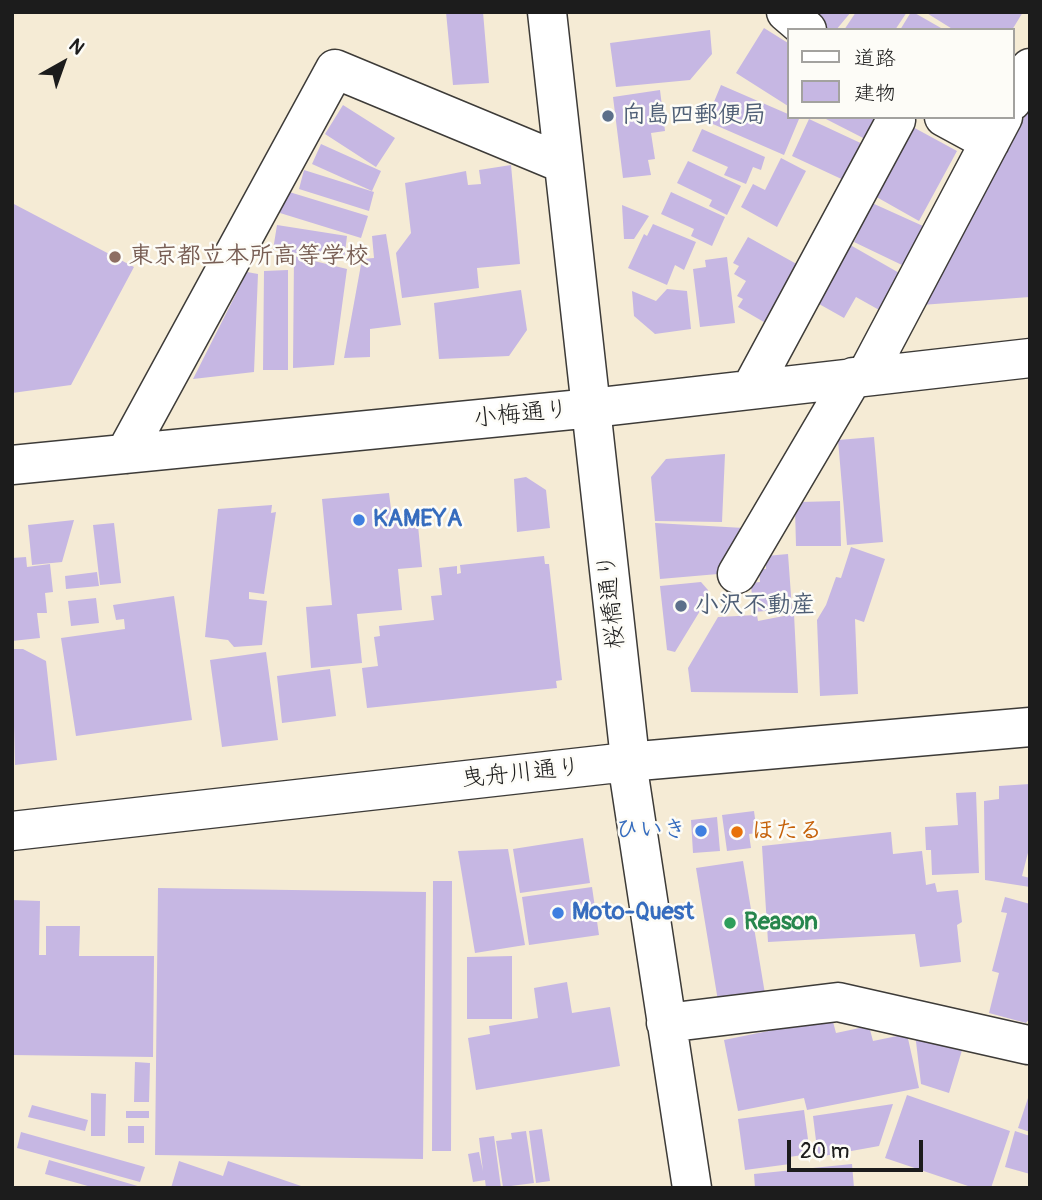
<!DOCTYPE html>
<html>
<head>
<meta charset="utf-8">
<style>
	body { margin:0 }
	#map { position:relative; width:1042px; height:1200px; overflow:hidden; background:#f5ebd5; font-family:Pangolin,"Klee One",sans-serif }
	canvas { display:block }
	.frame { position:absolute; inset:0; border:14px solid #1c1c1c; pointer-events:none }
	.legend { position:absolute; left:787px; top:28px; width:228px; height:91px; box-sizing:border-box; background:#fdfcf7; border:2px solid #a3a29f; margin:0; padding:9px 12px; list-style:none; font-size:21px; color:#1c1c1c }
	.legend li { display:flex; align-items:center; gap:14px; height:35px }
	.legend b { width:35px; border:2px solid #a3a29f }
	.north { position:absolute; left:28px; top:28px; width:70px; height:70px; -webkit-text-stroke:5px #fdfcf7; paint-order:stroke; rotate:40deg; font-size:19px; font-weight:700; line-height:28px; text-align:center; color:#1c1c1c }
	.north::after { content:''; display:block; margin:auto; width:24px; height:32px; background:#1c1c1c; clip-path:polygon(50% 0,100% 100%,50% 72%,0 100%) }
	.scale { position:absolute; left:787px; top:1140px; width:136px; height:32px; box-sizing:border-box; border:4px solid #1c1c1c; border-top:0; padding-left:9px; font-size:21px; line-height:24px; white-space:nowrap; color:#1c1c1c; -webkit-text-stroke:5px #fdfcf7; paint-order:stroke }
</style>
</head>
<body>
<div id="map">
<canvas width="1042" height="1200"></canvas>
<div class="frame"></div>
<ul class="legend">
<li><b style="height:9px;background:#fff"></b>道路</li>
<li><b style="height:19px;background:#c6b7e3"></b>建物</li>
</ul>
<div class="north">N</div>
<div class="scale">20 m</div>
</div>
<script>
const ctx = document.querySelector('canvas').getContext('2d');
ctx.lineJoin = 'round';
function fill(path, color) {
  ctx.fillStyle = color;
  ctx.fill(path, 'evenodd');
}
function strokePath(path, color, width, dash) {
  ctx.strokeStyle = color;
  ctx.lineWidth = width;
  ctx.lineCap = dash ? 'butt' : 'round';
  ctx.setLineDash(dash || []);
  ctx.stroke(path);
}
function write(font, color, halo, rows, align = 'center') {
  ctx.font = font + ' Pangolin,"Klee One",sans-serif';
  ctx.lineWidth = 5;
  ctx.setLineDash([]);
  ctx.textBaseline = 'middle';
  ctx.strokeStyle = halo;
  ctx.fillStyle = color;
  for (const [text, x, y, turn = 0] of rows) {
    ctx.save();
    ctx.translate(x, y);
    ctx.rotate((+turn || 0) * Math.PI / 180);
    ctx.textAlign = isNaN(turn) ? turn : align;
    if (halo) ctx.strokeText(text, 0, 0);
    ctx.fillText(text, 0, 0);
    ctx.restore();
  }
}
fill(new Path2D(`
	M446 12H483L489 83 453 85Z
	M809 12H851L836 30H829Z
	M856 12H907L895 30H844Z
	M911 12H913L941 28 900 30Z
	M925 12H1023L1012 30H954Z
	M764 28 788 43V106L736 73Z
	M710 30 712 54 690 80 616 87 610 43Z
	M721 85 788 114V117L799 119 784 155 706 121Z
	M660 90 665 131 651 133 655 159 648 160 651 175 623 178 613 97Z
	M343 105 395 138 376 167 325 134Z
	M1030 107V297L921 305Z
	M822 117H882L869 141Z
	M809 119 867 146 850 183 792 156Z
	M911 126 957 151 919 221 873 195Z
	M702 129 765 157 761 170 753 167 746 184 724 175 728 167 692 151Z
	M321 144 381 171 372 191 312 164Z
	M781 158 806 171 777 227 741 207 753 184 765 190Z
	M688 161 741 186 727 215 709 206 712 200 677 183Z
	M511 165 520 264 477 268 479 288 402 298 396 253 411 233 405 183 466 171 468 185 481 184 479 170Z
	M304 170 374 192 369 211 299 189Z
	M286 191 368 216 361 238 280 213Z
	M671 192 725 217 712 246 691 236 694 229 661 214Z
	M12 203 134 267 71 385 12 393Z
	M872 203 923 226 904 266 854 242Z
	M622 205 649 216 634 239H624Z
	M653 224 696 242 684 270 675 265 667 285 628 268 644 234 647 236Z
	M277 225 347 236 344 260 273 250Z
	M386 234 401 325 370 329V357L344 358 362 259 374 258 372 236Z
	M748 237 802 267 769 325 738 307 743 299 737 296 746 281 734 274 739 266 733 263Z
	M845 242 901 274 881 311 856 297 844 318 812 300Z
	M294 256 347 269 334 365 293 368Z
	M727 257 735 323 700 327 693 269 706 267 705 260Z
	M288 270V370H263L264 271Z
	M247 272 258 274 254 372 193 379Z
	M667 289 687 291 691 329 655 334 634 316 632 291 656 301Z
	M521 290 527 330 509 356 439 359 434 303Z
	M874 437 883 542 847 545 838 440Z
	M725 454 722 522 655 521 651 477 666 459Z
	M526 477 546 490 550 528 517 532 514 479Z
	M389 493 392 517 417 515 422 567 398 569 402 610 357 614 362 663 311 668 306 607 332 605 322 499Z
	M840 501 841 546H796L795 508 800 502Z
	M272 505 271 513 276 512 264 594 249 592V599L267 601 262 645 234 647 228 640 205 637 218 509Z
	M74 520 62 562 32 565 28 525Z
	M114 523 121 583 100 585 93 525Z
	M655 523 744 528 718 574 660 579Z
	M851 547 885 559 864 622 855 619 858 694 820 696 817 620 826 605 836 577 841 578Z
	M788 554 792 609 753 612 751 583 760 582 759 569H766V556Z
	M544 556 545 564H549L562 680 556 681 557 688 367 708 362 668 378 666 374 637 380 636 379 626 434 620 431 596 442 595 439 568 457 566V574L461 573 460 565Z
	M26 557 27 567 50 564 53 592 45 593 47 613H37L40 638 12 641V558Z
	M97 572 99 586 66 589 65 576Z
	M701 582 708 590 703 606 675 652 667 650 660 586Z
	M174 596 192 720 76 736 61 638 125 629 124 619 116 620 113 605Z
	M96 598 99 623 71 626 68 601Z
	M794 614 798 693 691 692 688 668 718 617 757 615 758 621Z
	M12 649H23L46 661 57 760 15 765Z
	M266 652 278 740 222 747 210 660Z
	M330 669 336 716 282 723 277 676Z
	M1030 784V845L1022 876 1030 878V887L985 880 984 801 999 799V786Z
	M976 792 979 873 932 875 931 850H926L925 827 958 825 956 793Z
	M754 811 757 833 749 834 751 848 727 851 722 815Z
	M717 817 720 851 693 853 691 820Z
	M891 832 893 854 922 851 926 885 935 883 937 892 958 890 962 922 957 925 961 962 920 967 915 934 768 942 762 846Z
	M583 838 590 883 520 893 513 849Z
	M508 849 525 945 475 953 458 851Z
	M743 861 765 994 718 1001 696 868Z
	M433 881H452L451 1151H432Z
	M592 887 599 935 529 945 522 897Z
	M158 888 426 892 423 1159 155 1155Z
	M1005 897 1030 904V1018L1026 1023 989 1013 999 973 992 971 1007 913 1001 912Z
	M12 900 40 901 39 955H46V926H80L79 956H154L153 1057 12 1055Z
	M512 956V1019H467V957Z
	M567 982 572 1013 610 1007 620 1066 476 1090 468 1038 490 1034 489 1026 538 1018 534 988Z
	M832 1018 836 1033 869 1026 873 1041 907 1034 919 1088 807 1110 804 1098 738 1111 724 1040Z
	M915 1033 963 1047 949 1093 921 1084Z
	M135 1062 150 1063 149 1102H134Z
	M1030 1092V1132L1018 1128Z
	M91 1093 106 1094 105 1136H91Z
	M907 1095 1010 1131 991 1188H974L885 1158Z
	M893 1104 879 1146 818 1157 813 1116Z
	M32 1105 88 1120 85 1131 28 1117Z
	M804 1110 810 1154 789 1157 790 1164 745 1170 738 1119Z
	M126 1111H149V1118H126Z
	M128 1126H144V1143H128Z
	M542 1129 550 1181 536 1183 529 1131Z
	M526 1131 534 1183 503 1187 496 1141 512 1139 511 1133Z
	M1015 1131 1030 1136V1174L1005 1167Z
	M21 1132 145 1167 140 1182 17 1148Z
	M494 1136 501 1188H486L485 1180 473 1182 468 1154 479 1152 483 1171 479 1138Z
	M49 1160 141 1187V1188H95L45 1174Z
	M179 1161 223 1176 228 1161 307 1188H171Z
	M852 1164 854 1188H755L754 1174Z`), '#c6b7e3');
const minor = new Path2D(`
	M547 12 629 750 627 762 692 1188
	M786 12 807 30
	M1012 101 1030 68
	M944 117 990 142
	M866 376 1003 117
	M751 389 896 120
	M125 454 335 69 564 164
	M12 465 592 408 1030 358
	M737 574 853 377
	M12 831 627 762 1030 727
	M666 1023 838 1002 1028 1045`);
strokePath(minor, '#3d3b38', 41);
strokePath(minor, '#fff', 38);
for (const [x, y, r, color] of [
	[608,116,7,"#5c6f8a"],
	[115,257,7,"#8d6e63"],
	[359,520,7,"#3f7fe0"],
	[681,606,7,"#5c6f8a"],
	[701,831,7,"#3f7fe0"],
	[737,832,7,"#e8710a"],
	[558,913,7,"#3f7fe0"],
	[730,923,7,"#2e9e5b"]
]) {
  const dot = new Path2D();
  dot.arc(x, y, r, 0, 2 * Math.PI);
  ctx.fillStyle = color;
  ctx.fill(dot);
  strokePath(dot, '#fdfcf7', 2.5);
}
write('bold 24px', '#4e5e75', '#fdfcf7', [
	["向島四郵便局",622,116],
	["小沢不動産",695,606]
], 'left');
write('bold 24px', '#785e54', '#fdfcf7', [
	["東京都立本所高等学校",129,257]
], 'left');
write('24px', '#1c1c1c', '#fdfcf7', [
	["小梅通り",521,415,-6],
	["桜橋通り",612,601,-96],
	["曳舟川通り",521,774,-6]
]);
write('bold 24px', '#366cbe', '#fdfcf7', [
	["KAMEYA",373,520],
	["ひいき",687,831,"right"],
	["Moto-Quest",572,913]
], 'left');
write('bold 24px', '#c56008', '#fdfcf7', [
	["ほたる",751,832]
], 'left');
write('bold 24px', '#27864d', '#fdfcf7', [
	["Reason",744,923]
], 'left');
</script>
</body>
</html>
